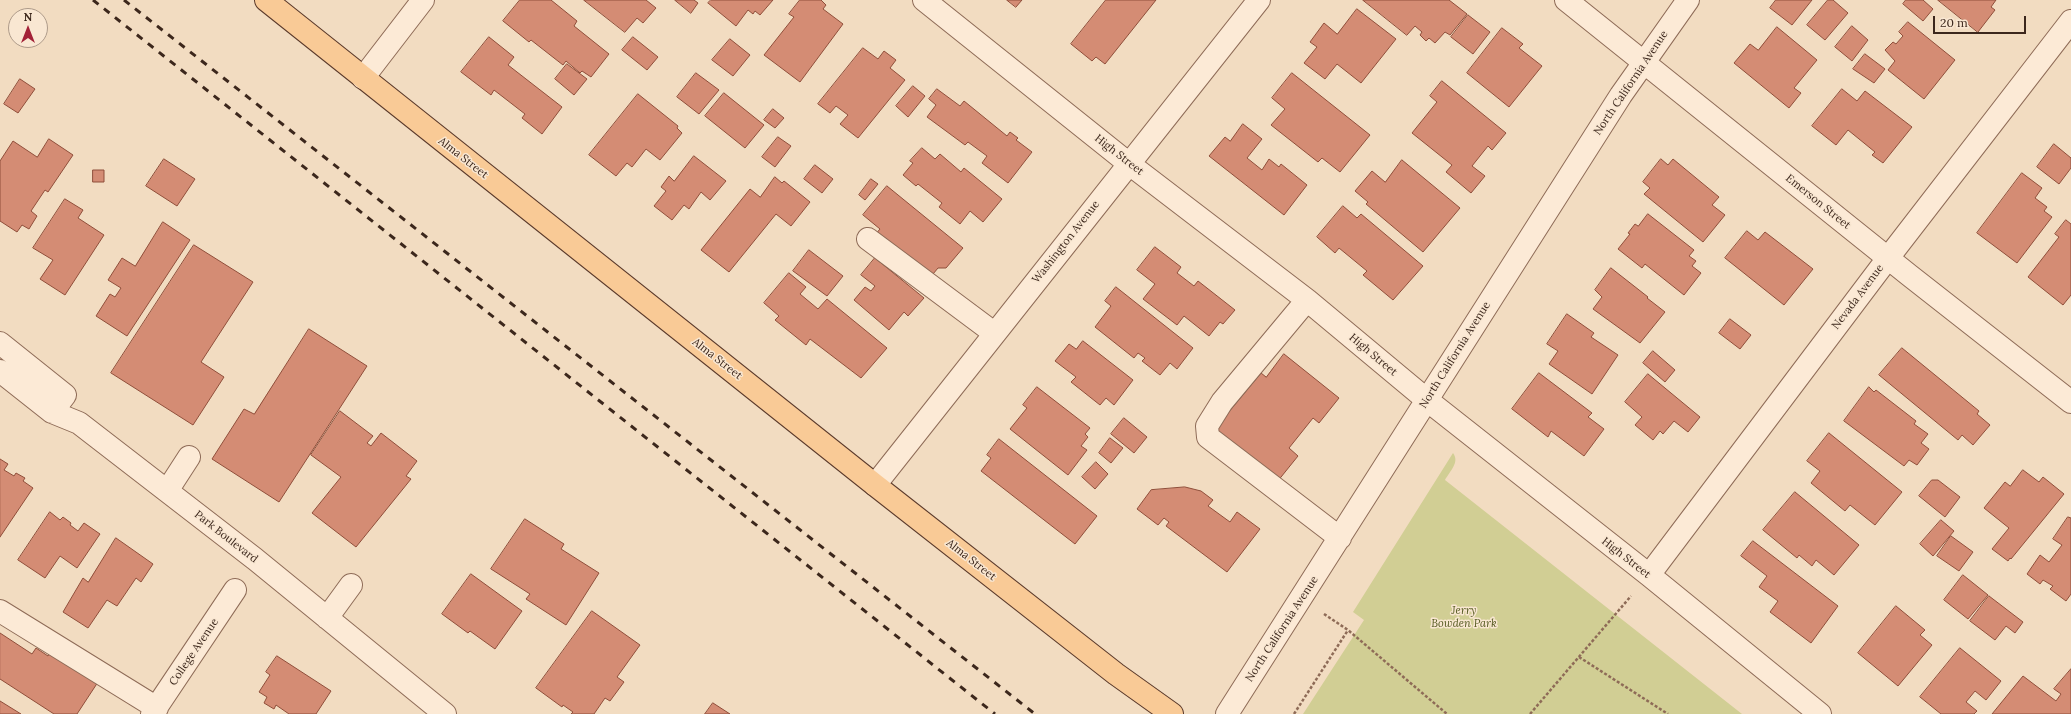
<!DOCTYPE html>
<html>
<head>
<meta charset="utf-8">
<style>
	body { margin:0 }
	#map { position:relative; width:2071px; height:714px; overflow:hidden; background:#f2dcc1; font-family:Lora,serif }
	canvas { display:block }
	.north { position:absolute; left:8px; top:8px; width:40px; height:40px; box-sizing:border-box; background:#f9e7d2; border:1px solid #ad9a89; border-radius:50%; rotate:0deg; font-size:11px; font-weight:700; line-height:16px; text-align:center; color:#3c271c }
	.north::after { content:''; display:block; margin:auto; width:14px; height:18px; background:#a32137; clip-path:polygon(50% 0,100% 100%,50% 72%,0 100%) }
	.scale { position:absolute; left:1933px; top:16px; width:93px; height:18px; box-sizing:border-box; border:2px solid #3c271c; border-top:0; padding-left:5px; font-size:12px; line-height:14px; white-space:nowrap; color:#3c271c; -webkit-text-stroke:3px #f9e7d2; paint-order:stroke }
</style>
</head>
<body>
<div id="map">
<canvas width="2071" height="714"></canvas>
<div class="north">N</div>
<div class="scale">20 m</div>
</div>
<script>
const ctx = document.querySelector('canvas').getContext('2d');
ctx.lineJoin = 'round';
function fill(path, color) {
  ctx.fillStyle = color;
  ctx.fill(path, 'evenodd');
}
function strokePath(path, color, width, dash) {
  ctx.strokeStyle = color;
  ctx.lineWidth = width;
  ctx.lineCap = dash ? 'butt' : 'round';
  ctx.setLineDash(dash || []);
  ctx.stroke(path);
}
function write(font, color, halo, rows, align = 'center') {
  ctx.font = font + ' Lora,serif';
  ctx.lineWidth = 3;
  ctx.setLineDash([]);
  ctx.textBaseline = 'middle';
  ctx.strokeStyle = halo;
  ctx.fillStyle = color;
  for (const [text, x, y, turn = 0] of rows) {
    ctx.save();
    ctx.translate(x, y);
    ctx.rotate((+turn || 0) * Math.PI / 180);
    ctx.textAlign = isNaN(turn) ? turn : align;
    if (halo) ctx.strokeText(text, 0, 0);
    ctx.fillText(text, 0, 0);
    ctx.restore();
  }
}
fill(new Path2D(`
	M1453 453C1460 462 1450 471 1445 480L1742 714H1303L1364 620 1353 612Z`), '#d1ce94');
const building = new Path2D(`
	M520 0H551L577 21 574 26 609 54 591 77 582 71 580 73 566 61 563 65 531 40 529 42 503 21Z
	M584 0H646L656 8 643 23 637 18 625 32Z
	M675 0H694L698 3 691 13Z
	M711 0H773L760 15 755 11 753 14 748 10 736 26 708 3Z
	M800 0H821L826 5 823 9 843 24 800 82 764 55 794 17 789 14Z
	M1007 0H1022L1016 7Z
	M1106 0H1156L1105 64 1096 57 1092 61 1071 44Z
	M1363 0H1449L1467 14 1450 35 1445 32 1435 43 1429 38 1426 41 1420 35 1422 32 1415 26 1407 35Z
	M1776 0H1812L1792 25 1770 8Z
	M1828 0H1833L1848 13 1825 40 1807 25Z
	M1906 0H1923L1933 9 1923 21 1903 4Z
	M1938 0H1996L1991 7 1995 10 1978 32Z
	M1357 9 1396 39 1361 83 1337 64 1325 79 1304 63 1317 47 1310 42 1324 23 1337 34Z
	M1468 15 1490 32 1473 54 1451 37Z
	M1908 22 1955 60 1924 99 1888 70 1895 61 1885 50 1893 42 1896 44 1903 36 1899 32Z
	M1852 26 1868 40 1852 61 1835 47Z
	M1777 27 1817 60 1794 88 1801 93 1789 108 1734 63 1750 44 1758 50Z
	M1502 28 1523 44 1519 48 1542 66 1509 107 1467 73Z
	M489 37 514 57 508 65 562 107 542 134 522 118 525 114 494 90 491 95 461 72Z
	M633 37 658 57 647 70 622 50Z
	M730 39 750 55 733 76 712 60Z
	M863 48 878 59 884 51 896 60 890 68 905 80 858 138 840 124 848 115 836 106 830 113 818 104Z
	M1865 54 1885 69 1874 83 1853 69Z
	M567 64 587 79 574 95 555 79Z
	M696 73 719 90 699 114 677 97Z
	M1292 73 1370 135 1340 172 1322 158 1318 162 1271 125 1285 109 1272 98Z
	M20 79 35 89 18 113 4 104Z
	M1442 81 1506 133 1492 150 1488 146 1472 166 1485 176 1471 193 1446 172 1452 165 1412 133 1437 102 1430 96Z
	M913 86 925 96 908 117 896 106Z
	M937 89 960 106 964 101 1007 136 1010 132 1018 138 1016 140 1032 152 1008 183 982 163 987 156 968 142 965 145 927 117 936 105 929 99Z
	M1842 89 1857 101 1865 91 1912 127 1883 163 1872 155 1875 152 1848 130 1836 145 1812 126Z
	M724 93 764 125 745 148 705 116Z
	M638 94 678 126 677 128 682 133 660 160 646 149 632 167 627 163 616 176 589 155Z
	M773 109 784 118 775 128 764 120Z
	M1243 124 1262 139 1247 158 1262 170 1269 159 1279 167 1281 164 1307 185 1284 215 1209 156 1225 137 1230 141Z
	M778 137 791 146 775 167 762 157Z
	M49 139 73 155 48 192 45 190 31 211 37 216 29 229 22 225 17 232 0 221V161L13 141 37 157Z
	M2054 144 2071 158V168L2059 184 2037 167Z
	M922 148 935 159 940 154 961 172 964 168 1002 199 983 222 970 211 960 224 939 207 942 203 918 184 916 186 903 175 913 163 910 161Z
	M694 156 726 181 710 200 701 192 689 209 684 205 672 220 654 206 666 191 661 187 669 176 674 181Z
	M164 159 195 179 177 206 146 186Z
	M1661 159 1668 165 1673 159 1719 197 1712 205 1725 215 1703 242 1644 194 1650 188 1643 182Z
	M1402 160 1460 208 1423 252 1366 204 1368 202 1355 191 1372 171 1385 182Z
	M815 165 833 179 822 193 804 179Z
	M93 170H104V182H93Z
	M2022 173 2042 188 2035 198 2047 207 2044 211 2052 217 2017 263 1977 233Z
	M775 177 782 183 784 181 810 202 791 226 776 214 729 272 701 250 750 189 760 197Z
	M871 179 878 184 865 200 859 195Z
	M887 186 963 248 946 268H938L928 280 874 236 880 229 863 215Z
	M65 199 83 210 78 218 104 235 65 295 40 279 53 260 33 248Z
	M1343 206 1357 218 1361 214 1423 266 1393 300 1363 275 1367 271 1339 248 1335 253 1317 237Z
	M1648 214 1694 250 1689 256 1696 261 1692 266 1701 273 1684 295 1645 264 1642 268 1618 249 1630 234 1628 233 1635 224 1638 226Z
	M2066 220 2071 224V295L2063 305 2028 277 2059 237 2055 234Z
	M163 222 190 240 127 336 96 316 110 294 115 297 121 288 108 280 122 258 135 266Z
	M1747 231 1758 240 1765 232 1813 269 1784 305 1725 258Z
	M194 245 253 282 201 362 224 377 193 425 111 373Z
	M1155 247 1181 267 1177 273 1194 286 1198 281 1235 310 1223 324 1220 322 1209 336 1184 316 1177 325 1143 299 1155 284 1137 270Z
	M809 250 843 276 827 296 793 271Z
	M875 258 924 298 908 316 904 312 889 330 854 300 865 287 871 291 875 286 861 275Z
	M1611 268 1648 297 1647 298 1665 312 1640 343 1593 309 1602 297 1595 290Z
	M789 273 806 287 800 294 818 309 827 299 887 348 861 378 810 339 806 345 775 320 779 316 764 303Z
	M1116 287 1193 348 1177 369 1170 363 1160 375 1142 361 1145 358 1138 353 1134 358 1095 327 1111 306 1105 301Z
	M1567 314 1594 333 1591 337 1618 355 1592 394 1549 364 1558 351 1547 344Z
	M1730 319 1751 335 1740 349 1719 333Z
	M309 329 367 366 279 502 212 459 244 409 254 414Z
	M1083 341 1133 380 1114 405 1106 398 1100 405 1071 382 1076 377 1055 361 1069 344 1076 349Z
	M1902 348 1979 411 1977 414 1990 425 1973 445 1962 435 1958 440 1879 375Z
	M1653 351 1675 370 1665 382 1643 363Z
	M1284 354 1339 398 1319 423 1313 418 1289 448 1298 456 1277 482 1213 431 1261 373 1266 377Z
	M1539 373 1592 413 1588 417 1604 429 1584 456 1551 431 1548 437 1512 409Z
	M1648 374 1700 417 1688 432 1674 421 1663 434 1660 431 1653 440 1635 425 1642 417 1625 402Z
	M1037 387 1090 428 1085 434 1088 437 1081 446 1087 450 1068 475 1010 429 1027 408 1023 405Z
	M1869 387 1874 392 1876 390 1916 421 1914 424 1928 434 1921 443 1929 449 1917 465 1909 460 1904 466 1844 421Z
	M340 411 373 436 367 443 371 446 381 433 417 461 406 476 411 479 356 547 312 513 341 477 311 455Z
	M1124 418 1147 437 1134 453 1111 434Z
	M1829 433 1902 492 1875 525 1850 505 1845 511 1811 483 1820 471 1807 461Z
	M1110 438 1123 448 1111 463 1099 453Z
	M999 439 1097 516 1075 544 981 471 991 458 987 455Z
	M0 459 8 464 4 470 14 476 16 473 25 478 23 481 33 488 0 537Z
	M1096 462 1108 474 1095 489 1082 477Z
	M2023 470 2039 482 2043 477 2064 494 2011 559 2010 558 2008 561 1992 549 2009 528 1984 508 2005 482 2010 486Z
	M1932 480H1938L1960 497 1945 517 1919 496Z
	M1185 487 1201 491 1213 500 1208 506 1230 522 1237 512 1260 529 1227 572 1166 526 1169 522 1164 518 1158 525 1137 509 1151 490Z
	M1795 492 1859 545 1834 575 1816 560 1812 566 1799 555 1797 558 1763 530Z
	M50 512 60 520 63 517 71 523 70 525 78 531 84 523 100 534 77 568 60 556 45 578 18 560Z
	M2068 517 2071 518V594L2066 601 2050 589 2053 586 2043 580 2040 584 2027 574 2040 555 2049 562 2062 545 2053 539Z
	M525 519 564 544 561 549 599 573 566 625 526 599 530 594 491 569Z
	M1941 520 1954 531 1933 556 1920 544Z
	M1951 536 1973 552 1959 571 1937 556Z
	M116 538 153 564 141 582 136 578 117 606 107 600 88 628 63 612 83 578 88 582Z
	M1753 541 1838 606 1811 643 1770 612 1778 601 1759 587 1767 576 1741 556Z
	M471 574 522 611 495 649 470 631 468 633 442 614Z
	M1963 575 1988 595 1968 619 1944 600Z
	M1989 596 2023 622 2015 633 2006 626 1995 640 1970 621Z
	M1896 606 1925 630 1920 635 1932 645 1898 686 1858 653Z
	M592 611 640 645 617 677 624 682 610 701 605 698 594 714H571L573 712 563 705 562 707 536 688Z
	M0 633 32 654 36 648 48 656 50 652 98 682 77 714H54L0 679Z
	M1960 648 2001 681 1986 700 1975 691 1966 702 1977 711 1974 714H1941L1920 697Z
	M277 656 331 691 316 714H289L276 705 274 709 264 703 267 697 259 692 270 675 266 672Z
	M2071 669V714H1992L2023 676 2056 701 2061 694 2054 689Z
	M0 701 21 714H0Z
	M713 703 730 714H705Z`);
fill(building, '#d48c74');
strokePath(building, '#8f4e3a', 1);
const minor = new Path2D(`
	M924 0 1128 163 1307 300 1427 400 1649 575 1820 714
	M1566 0 1909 275 2071 402
	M363 78 423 0
	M868 239 994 333
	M1307 300 1222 402 1207 426 1208 437 1340 538
	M0 343 65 395 52 412
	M0 371 52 412 79 423 255 559 445 714
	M875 485 1259 0
	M167 491 189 457
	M1649 575 1888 258 2071 21
	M0 611 157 708
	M327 618 351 585
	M152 714 235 590
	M1227 714 1621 95 1688 0`);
const major = new Path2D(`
	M266 0 875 485 1116 674 1172 714`);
strokePath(minor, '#8e6b57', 24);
strokePath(major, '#5b3a2b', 24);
strokePath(new Path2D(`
	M1324 614 1348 630 1447 714
	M1579 657 1668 714
	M1294 714 1348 630
	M1530 714 1631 596`), '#8e6b57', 2.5, [3, 2]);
strokePath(minor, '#fcead6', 22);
strokePath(major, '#f9ca96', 22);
strokePath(new Path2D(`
	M93 0 995 714
	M124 0 1035 714`), '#3c271c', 3, [7, 7]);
write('11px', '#3c271c', '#f9e7d2', [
	["North California Avenue",1631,83,-56],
	["High Street",1119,155,38],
	["Alma Street",463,158,38],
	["Emerson Street",1818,202,39],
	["Washington Avenue",1066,242,-52],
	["Nevada Avenue",1858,297,-53],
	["High Street",1373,355,40],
	["North California Avenue",1455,355,-58],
	["Alma Street",717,359,38],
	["Park Boulevard",226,537,38],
	["High Street",1626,558,38],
	["Alma Street",971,560,38],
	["North California Avenue",1282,629,-57],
	["College Avenue",194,652,-56]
]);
write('italic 11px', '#555a21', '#f9e7d2', [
	["Jerry",1464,611],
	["Bowden Park",1464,624]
]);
</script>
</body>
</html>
